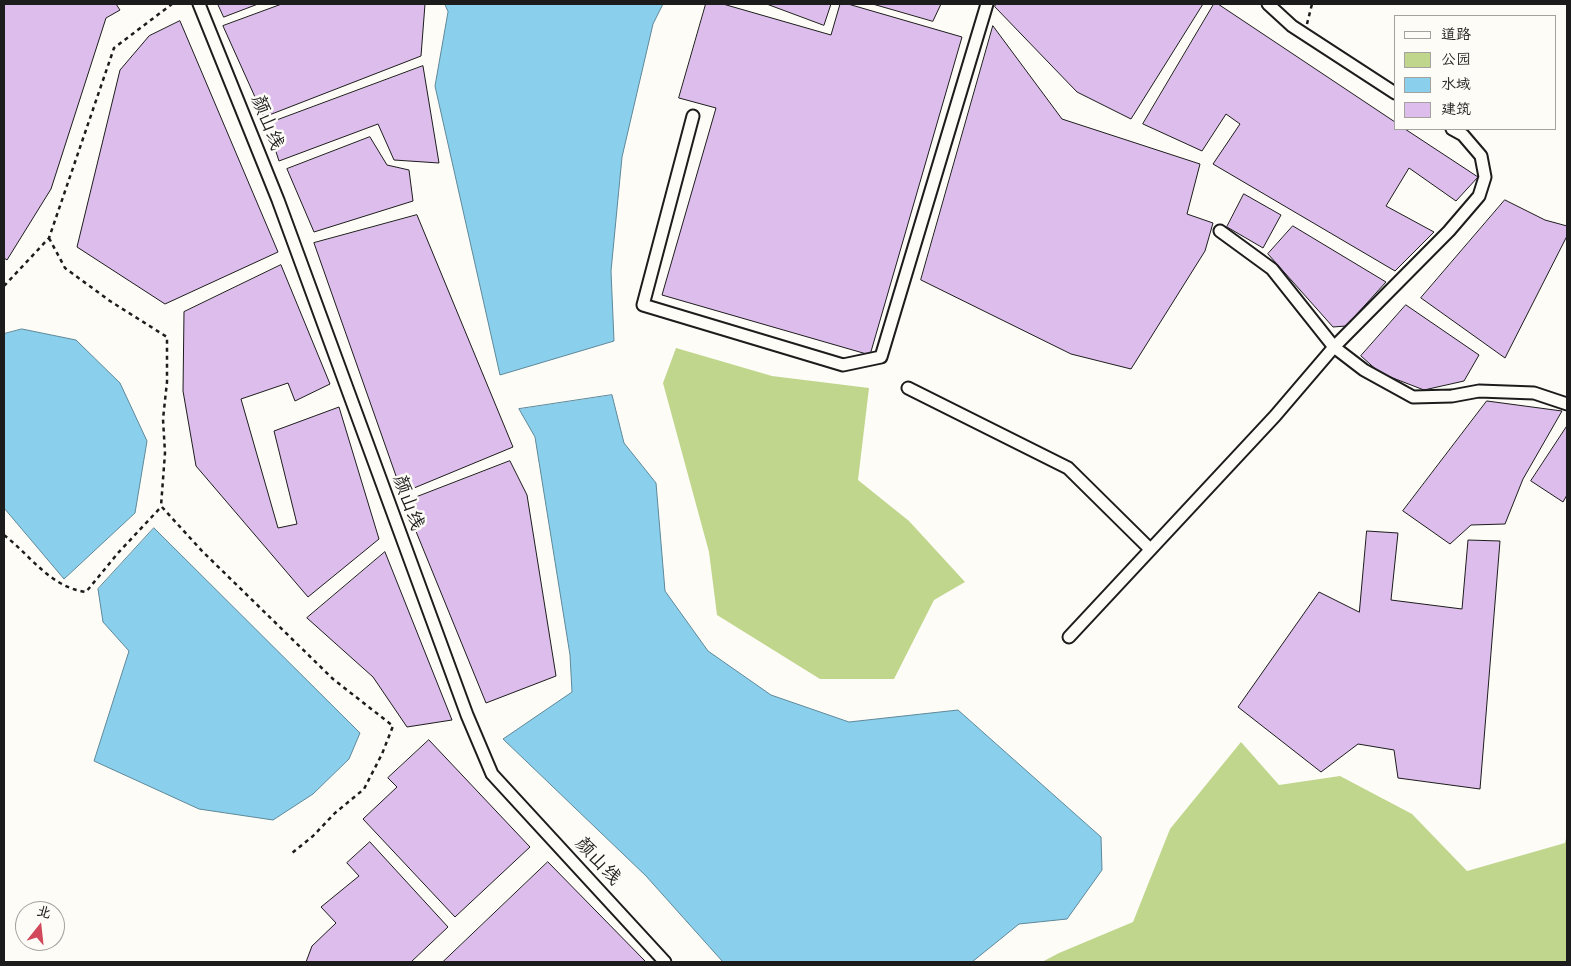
<!DOCTYPE html>
<html>
<head>
<meta charset="utf-8">
<style>
	body { margin:0 }
	#map { position:relative; width:1571px; height:966px; overflow:hidden; background:#fdfcf7; font-family:"Architects Daughter","LXGW WenKai TC",sans-serif }
	canvas { display:block }
	.frame { position:absolute; inset:0; border:5px solid #1c1c1c; pointer-events:none }
	.legend { position:absolute; left:1394px; top:15px; width:162px; height:115px; box-sizing:border-box; background:#fdfcf7; border:1px solid #a3a29f; margin:0; padding:6px 9px; list-style:none; font-size:15px; color:#1c1c1c }
	.legend li { display:flex; align-items:center; gap:10px; height:25px }
	.legend b { width:25px; border:1px solid #a3a29f }
	.north { position:absolute; left:15px; top:901px; width:50px; height:50px; box-sizing:border-box; background:#fdfcf7; border:1px solid #a3a29f; border-radius:50%; rotate:16deg; font-size:14px; font-weight:700; line-height:20px; text-align:center; color:#1c1c1c }
	.north::after { content:''; display:block; margin:auto; width:18px; height:22px; background:#d1495b; clip-path:polygon(50% 0,100% 100%,50% 72%,0 100%) }
</style>
</head>
<body>
<div id="map">
<canvas width="1571" height="966"></canvas>
<div class="frame"></div>
<ul class="legend">
<li><b style="height:6px;background:#fdfcf7"></b>道路</li>
<li><b style="height:14px;background:#c0d68c"></b>公园</li>
<li><b style="height:14px;background:#8ad0ec"></b>水域</li>
<li><b style="height:14px;background:#dcbdeb"></b>建筑</li>
</ul>
<div class="north">北</div>
</div>
<script>
const ctx = document.querySelector('canvas').getContext('2d');
ctx.lineJoin = 'round';
function fill(path, color) {
  ctx.fillStyle = color;
  ctx.fill(path, 'evenodd');
}
function strokePath(path, color, width, dash) {
  ctx.strokeStyle = color;
  ctx.lineWidth = width;
  ctx.lineCap = dash ? 'butt' : 'round';
  ctx.setLineDash(dash || []);
  ctx.stroke(path);
}
function write(font, color, halo, rows, align = 'center') {
  ctx.font = font + ' "Architects Daughter","LXGW WenKai TC",sans-serif';
  ctx.lineWidth = 5;
  ctx.setLineDash([]);
  ctx.textBaseline = 'middle';
  ctx.strokeStyle = halo;
  ctx.fillStyle = color;
  for (const [text, x, y, turn = 0] of rows) {
    ctx.save();
    ctx.translate(x, y);
    ctx.rotate((+turn || 0) * Math.PI / 180);
    ctx.textAlign = isNaN(turn) ? turn : align;
    if (halo) ctx.strokeText(text, 0, 0);
    ctx.fillText(text, 0, 0);
    ctx.restore();
  }
}
fill(new Path2D(`
	M676 348 772 376 869 388 858 480 909 521 965 582 934 600 894 679H820L717 615 709 552 663 383Z
	M1241 742 1279 785 1340 776 1412 814 1467 871 1565 843 1567 834V962H1042L1059 953 1133 922 1170 829Z`), '#c0d68c');
const water = new Path2D(`
	M445 4H663L653 24 622 157 611 271 614 341 500 375 435 86 448 12Z
	M22 329 76 340 120 383 147 441 135 513 64 579 4 508V334Z
	M612 395 624 443 656 483 665 591 708 651 771 695 849 722 958 710 1101 837 1102 870 1067 919 1019 924 972 962H723L646 876 503 739 572 692 570 655 535 437 519 409Z
	M154 528 360 733 349 759 313 794 273 820 199 809 94 761 129 651 103 622 98 589Z`);
fill(water, '#8ad0ec');
strokePath(water, '#5e8899', 1);
const building = new Path2D(`
	M4 4H116L120 10 106 18 51 189 7 260 4 258Z
	M218 4H258L224 17Z
	M282 4H425L421 56 264 117 223 26Z
	M706 4H723L831 35 840 4H848L962 37 870 355 662 295 716 108 679 98Z
	M767 4H831L824 25Z
	M873 4H941L933 21Z
	M996 4H1203L1131 119 1077 92 995 7Z
	M1214 4H1218L1395 122V129H1405L1478 177 1456 201 1409 168 1386 206 1434 232 1395 271 1213 164 1240 124 1226 114 1202 151 1143 124Z
	M180 21 278 252 165 304 77 247 120 70 149 36Z
	M993 26 1062 119 1200 164 1187 214 1213 223 1205 251 1131 369 1071 354 921 280Z
	M423 66 439 163 394 160 378 124 279 161 267 124Z
	M370 137 387 165 409 170 413 201 314 232 287 169Z
	M1244 194 1281 215 1263 248 1227 227Z
	M1505 200 1545 220 1567 226V236L1505 358 1421 298Z
	M417 215 513 447 402 493 314 243Z
	M1293 226 1386 282 1346 326 1333 327 1268 254Z
	M281 265 330 384 295 401 288 383 241 399 278 528 297 524 274 431 339 407 379 539 308 597 196 466 183 391 184 312Z
	M1406 305 1479 355 1464 381 1424 390 1380 373 1361 356Z
	M1487 401 1562 411 1523 479 1505 524 1471 525 1450 544 1403 511Z
	M1567 426V495L1563 502 1531 481Z
	M510 461 527 495 556 676 486 703 404 502Z
	M1367 531 1398 533 1391 600 1462 609 1468 540 1500 541 1480 789 1398 778 1394 750 1358 744 1321 772 1238 707 1319 592 1359 612Z
	M385 552 452 720 407 727 373 677 307 618Z
	M429 740 530 847 455 917 363 819 397 787 388 778Z
	M370 842 448 927 411 962H306L312 946 336 923 321 907 359 876 347 863Z
	M548 862 646 962H443Z`);
fill(building, '#dcbdeb');
strokePath(building, '#1c1c1c', 1);
const minor = new Path2D(`
	M199 4 278 200 467 715 492 774 665 962
	M1268 4 1292 26 1395 93
	M693 116 643 305 843 365 881 357 987 4
	M1220 231 1272 269 1334 347 1364 370 1413 397 1452 396 1479 391 1534 393 1567 404
	M908 388 1068 468 1150 549
	M1069 637 1275 416 1334 347 1449 231 1479 196 1485 177 1481 156 1463 135 1452 129`);
strokePath(minor, '#1c1c1c', 15);
strokePath(new Path2D(`
	M1307 24 1312 4
	M49 238 65 268 110 301 167 337V382L163 419 165 453 161 506 202 551 333 679 393 726 382 754 364 789 335 813 313 836 292 853
	M4 286 49 238 114 48 172 4
	M4 535C31 556 50 587 86 592L118 553 161 507`), '#1c1c1c', 2.5, [4, 4]);
strokePath(minor, '#fdfcf7', 11);
write('19px', '#1c1c1c', '#fdfcf7', [
	["颜山线",266,123,68],
	["颜山线",407,503,70],
	["颜山线",597,862,47]
]);
</script>
</body>
</html>
